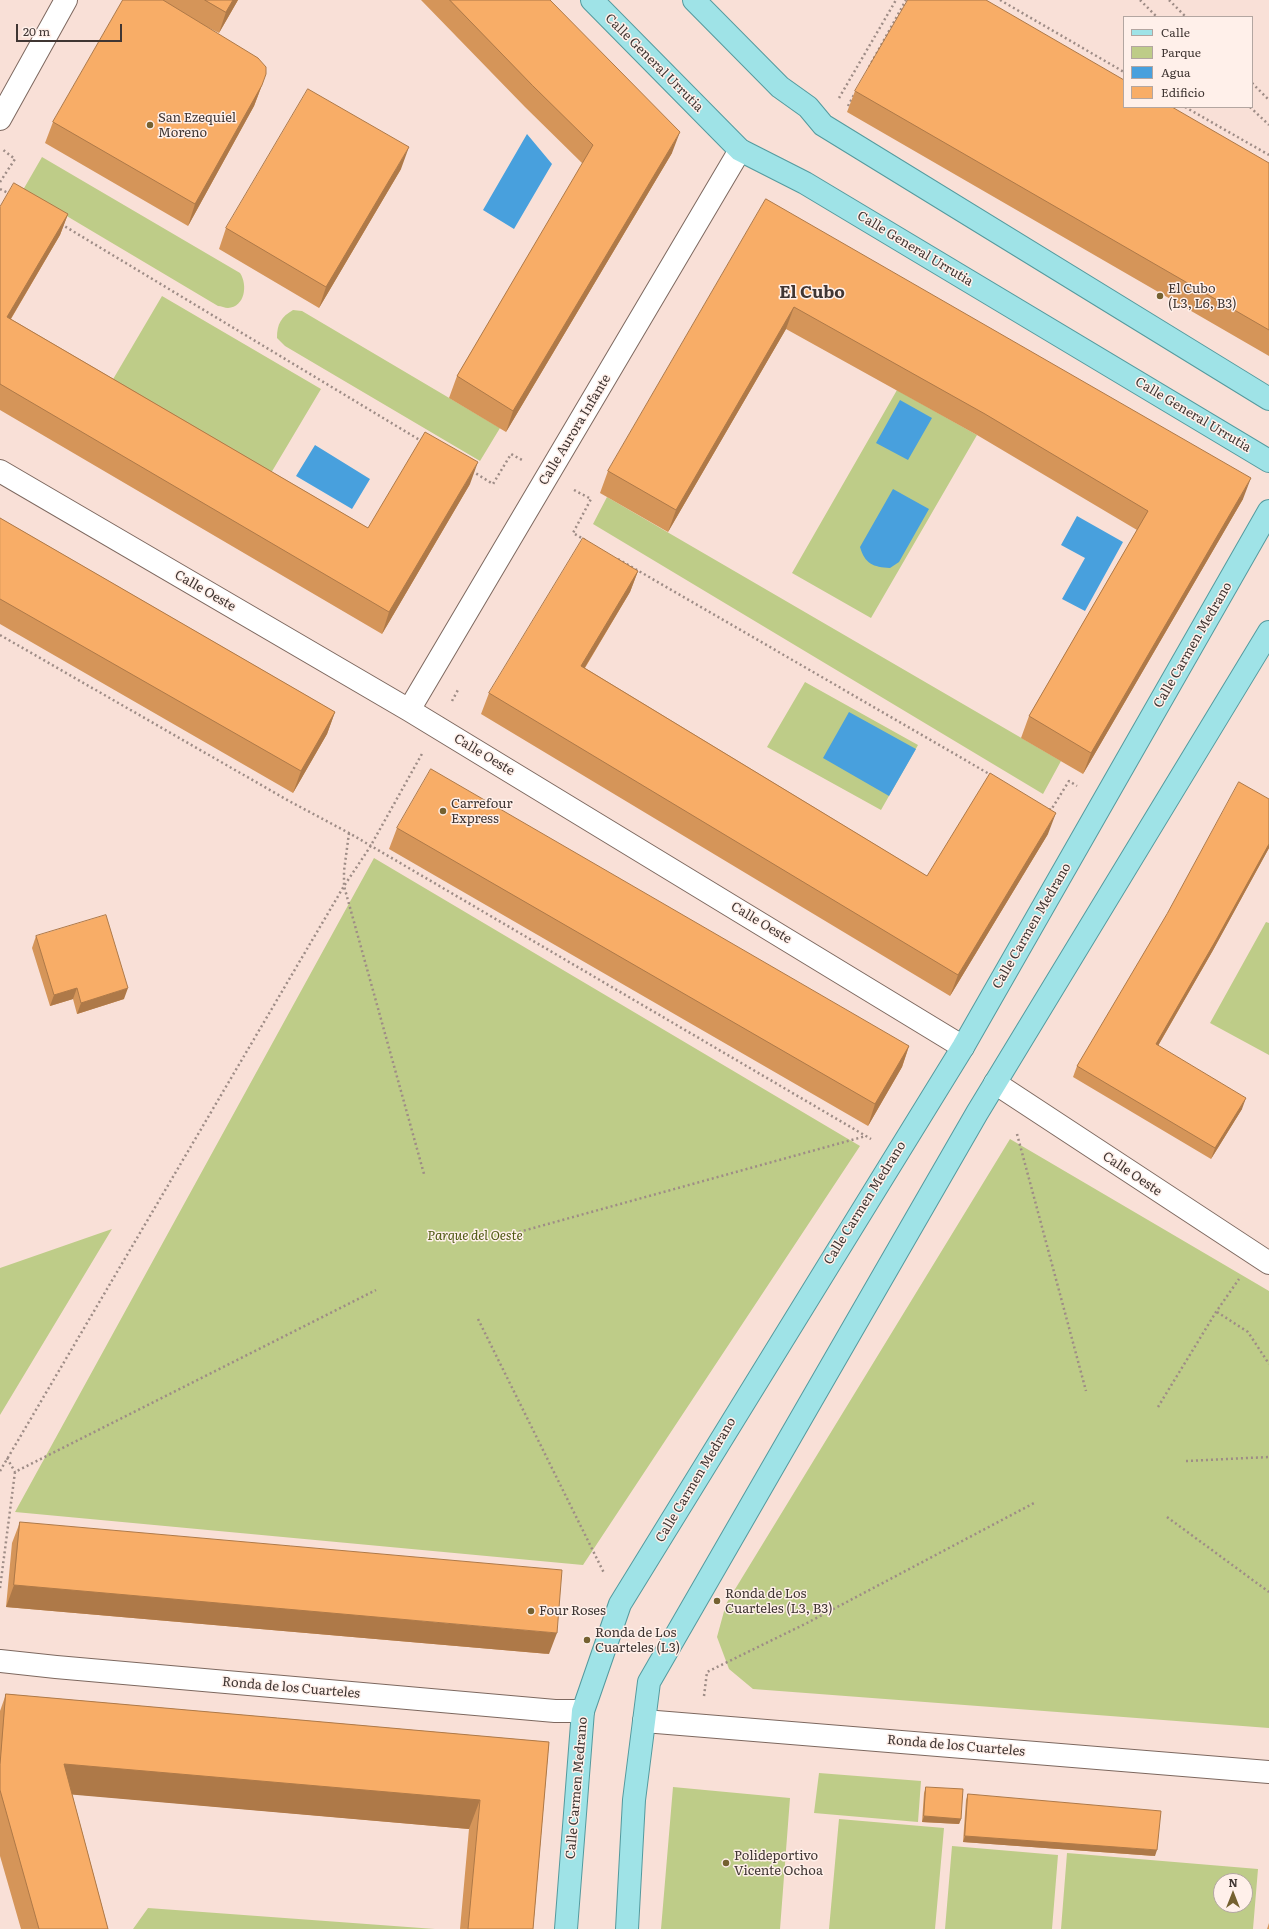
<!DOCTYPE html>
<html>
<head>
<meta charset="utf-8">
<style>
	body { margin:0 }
	#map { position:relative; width:1269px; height:1929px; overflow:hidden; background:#f9e0d7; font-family:Literata,serif }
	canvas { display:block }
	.legend { position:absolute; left:1123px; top:16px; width:130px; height:92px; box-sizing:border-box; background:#fff0ea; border:1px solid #b3a6a1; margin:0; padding:5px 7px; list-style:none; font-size:12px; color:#403633 }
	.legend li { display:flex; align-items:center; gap:8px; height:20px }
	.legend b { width:20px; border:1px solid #b3a6a1 }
	.north { position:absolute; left:1213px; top:1873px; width:40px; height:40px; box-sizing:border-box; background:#fff0ea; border:1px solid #b3a6a1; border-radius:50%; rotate:0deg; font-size:11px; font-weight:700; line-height:16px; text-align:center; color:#403633 }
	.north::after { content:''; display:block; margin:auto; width:14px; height:18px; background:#756130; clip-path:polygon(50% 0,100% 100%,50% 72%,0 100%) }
	.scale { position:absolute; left:16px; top:24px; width:106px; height:18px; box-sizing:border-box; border:2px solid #403633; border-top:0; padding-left:5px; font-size:12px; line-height:14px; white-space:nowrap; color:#403633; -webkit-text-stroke:3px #fff0ea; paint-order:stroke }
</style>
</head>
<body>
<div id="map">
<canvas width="1269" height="1929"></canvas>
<ul class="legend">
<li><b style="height:5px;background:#9fe3e7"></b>Calle</li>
<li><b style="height:11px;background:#becc88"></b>Parque</li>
<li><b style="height:11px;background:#48a0dd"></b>Agua</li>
<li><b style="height:11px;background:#f8ad67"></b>Edificio</li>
</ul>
<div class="north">N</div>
<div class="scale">20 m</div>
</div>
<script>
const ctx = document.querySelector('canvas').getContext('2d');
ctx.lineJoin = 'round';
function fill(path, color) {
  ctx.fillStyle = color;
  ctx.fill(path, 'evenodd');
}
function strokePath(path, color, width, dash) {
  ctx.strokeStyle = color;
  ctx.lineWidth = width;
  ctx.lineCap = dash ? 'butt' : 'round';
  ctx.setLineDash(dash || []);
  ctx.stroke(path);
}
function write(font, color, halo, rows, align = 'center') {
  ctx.font = font + ' Literata,serif';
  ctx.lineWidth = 3;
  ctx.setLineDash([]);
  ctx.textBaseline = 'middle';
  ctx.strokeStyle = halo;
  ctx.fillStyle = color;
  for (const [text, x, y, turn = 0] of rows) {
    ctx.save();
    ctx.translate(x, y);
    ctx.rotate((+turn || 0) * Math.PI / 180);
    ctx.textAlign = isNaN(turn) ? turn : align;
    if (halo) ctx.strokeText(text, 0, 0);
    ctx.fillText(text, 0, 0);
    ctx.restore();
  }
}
fill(new Path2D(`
	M42 157 240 273C248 285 245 307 228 308 225 308 221 306 218 306L23 190Z
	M162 296 321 389 271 473 112 381Z
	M293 310 302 311 500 428 480 461 285 346 277 338C277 324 281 317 293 310Z
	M897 390 977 435 871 618 792 573Z
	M607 497 1061 761 1043 794 593 524Z
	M805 682 918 745 881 810 767 747Z
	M374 858 860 1146 583 1565 15 1512Z
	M1266 922 1269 923V1055L1210 1023Z
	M1010 1139 1269 1291V1728L753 1689 729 1669 717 1637 726 1604Z
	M112 1229 0 1415V1268Z
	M819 1773 921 1781 918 1822 814 1813Z
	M673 1787 790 1798 780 1929H661Z
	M839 1819 944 1828 935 1929H829Z
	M952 1846 1058 1855 1052 1929H945Z
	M1067 1853 1258 1869 1253 1929H1061ZM1221 1881H1245V1905H1221Z
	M148 1908 435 1929H133Z`), '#becc88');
fill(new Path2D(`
	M527 134 552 164 514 229 483 210Z
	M900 400 932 418 908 460 876 443Z
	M315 445 370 479 352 509 296 476Z
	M893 489 929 509 899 562 890 568C873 567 865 564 860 547Z
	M1077 516 1123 542 1085 611 1062 599 1085 558 1061 545Z
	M849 712 916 749 889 796 823 758Z`), '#48a0dd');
const minor = new Path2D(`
	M0 119 66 0
	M0 471 409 710 963 1047
	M409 710 740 150
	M995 1083 1269 1263
	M0 1661 56 1667 555 1711H583
	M644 1721 1269 1772`);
const major = new Path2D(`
	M592 0 740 150 805 183 1269 461
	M694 0 780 87 808 107 823 125 1269 399
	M566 1929 583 1711 620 1604 963 1047 1269 511
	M627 1929 634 1800 649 1682 977 1113 1269 632`);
strokePath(minor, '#7d685f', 24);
strokePath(major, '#549a9e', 24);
strokePath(new Path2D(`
	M1000 0 1124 72
	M1140 0 1157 17
	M1169 0 1186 17
	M869 67 906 0
	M1252 83 1269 100
	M839 98 896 0
	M848 106 855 93
	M1185 107 1269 155
	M1250 107 1269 125
	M0 182 15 159 2 149
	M0 189 10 194
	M61 224 423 442
	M472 471 493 484 511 454 522 460
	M574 490 591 499 573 533 585 540
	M618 559 991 775
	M0 635 289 801 349 833 871 1139
	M452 701 459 688
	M1049 809 1051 810 1069 781 1077 786
	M349 833 344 871V886L424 1174
	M1017 1134 1086 1391
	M519 1232 866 1136
	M1217 1312 1248 1332 1269 1364
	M478 1319 604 1573
	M1158 1407 1216 1312 1239 1279
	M7 1458 15 1472
	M1186 1461 1269 1457
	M0 1471 344 886 370 847 423 752
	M1167 1517 1269 1592
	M0 1588 15 1472 376 1290
	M704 1696 707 1672 807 1623 1036 1502`), '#9e8c86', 2.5, [2, 3]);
strokePath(minor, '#fff', 22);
strokePath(major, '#9fe3e7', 22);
fill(new Path2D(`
	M123 0H238L219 33 203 25 262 85 254 106 188 226 45 143 53 122Z
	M421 0H550L672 153 506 432 449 398 457 376 583 164 525 107Z
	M855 91 1269 163V356L847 112Z
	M401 169 319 308 219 249 226 228Z
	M766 199 1243 499 1083 774 1021 738 1029 716 1137 530 977 435 786 329 668 532 600 493 608 471Z
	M0 207 68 214 60 235 11 319 368 528 470 484 382 634 0 410Z
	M0 518 335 712 327 734 293 793 0 624Z
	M638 571 630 592 585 668 927 876 1048 834 950 996 481 714 489 693Z
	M1269 799V848L1212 952 1158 1046 1242 1109 1211 1159 1073 1077 1077 1066Z
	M397 828 909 1046 902 1067 868 1126 389 849Z
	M36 936 124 999 77 1014 73 999 50 1006 32 948Z
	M20 1522 549 1654 6 1607 12 1543Z
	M6 1694 549 1742 533 1929H460L469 1829 72 1794 108 1929H21L0 1856V1711Z
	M926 1787 961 1819 959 1824 922 1822 924 1793Z
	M968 1794 1155 1856 963 1842 966 1800Z
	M1269 1923V1929H1267Z`), '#d59559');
fill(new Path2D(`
	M233 0H238L219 33 226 12Z
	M262 85 254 106 188 226 195 204Z
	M680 132 672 153 506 432 513 411Z
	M409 147 401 169 319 308 326 287Z
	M68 214 60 235 0 337 7 317Z
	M794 307 786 329 668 532 676 510Z
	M478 462 470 484 382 634 389 612Z
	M1251 478 1243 499 1083 774 1091 753Z
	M638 571 630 592 573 687 581 666Z
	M335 712 327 734 293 793 301 771Z
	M1056 813 1048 834 950 996 958 975Z
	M1269 844V848L1212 952 1152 1056 1156 1044Z
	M77 988 73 999 50 1006 54 995Z
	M128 988 124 999 77 1014 81 1003Z
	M909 1046 902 1067 868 1126 875 1104Z
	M1246 1098 1242 1109 1211 1159 1215 1148Z
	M14 1585 557 1633 549 1654 6 1607Z
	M64 1764 480 1800 469 1829 54 1793Z
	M924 1816 961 1819 959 1824 922 1822Z
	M965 1836 1157 1850 1155 1856 963 1842Z`), '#ae7948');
const building = new Path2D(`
	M123 0H163L258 58 266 67V74L262 85 195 204 53 122Z
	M205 0H233L226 12Z
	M450 0H550L680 132 513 411 457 376 593 145 533 86Z
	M908 0H986L1124 80V107H1172L1269 163V330L855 91Z
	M308 89 409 147 326 287 226 228Z
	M14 183 68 214 7 317 368 528 425 432 478 462 389 612 0 384V207Z
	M766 199 1251 478 1091 753 1029 716 1148 511 985 414 794 307 676 510 608 471Z
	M0 518 335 712 301 771 0 599Z
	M583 538 638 571 581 666 927 876 990 773 1056 813 958 975 489 693Z
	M431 769 909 1046 875 1104 397 828Z
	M1239 782 1269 799V844L1216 940 1156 1044 1246 1098 1215 1148 1077 1066 1167 914Z
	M106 915 128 988 81 1003 77 988 54 995 36 936Z
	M20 1522 562 1570 557 1633 14 1585Z
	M6 1694 549 1742 533 1929H468L480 1800 64 1764 108 1929H39L0 1790V1765Z
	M926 1787 963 1789 961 1819 924 1816Z
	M968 1794 1161 1811 1157 1850 965 1836Z`);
fill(building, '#f8ad67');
strokePath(building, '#ae7948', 1);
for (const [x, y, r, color] of [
	[150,125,4,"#756130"],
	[1160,296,4,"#756130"],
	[443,811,4,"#756130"],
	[717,1601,4,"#756130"],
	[531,1611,4,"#756130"],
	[587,1640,4,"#756130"],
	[726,1863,4,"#756130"]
]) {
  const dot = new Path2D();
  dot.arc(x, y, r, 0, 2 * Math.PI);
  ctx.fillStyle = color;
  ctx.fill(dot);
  strokePath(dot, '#fff0ea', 1.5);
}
write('13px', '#403633', '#fff0ea', [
	["Calle General Urrutia",654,63,45],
	["Calle General Urrutia",915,249,31],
	["Calle General Urrutia",1193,415,31],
	["Calle Aurora Infante",575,430,-59],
	["Calle Oeste",205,591,30],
	["Calle Carmen Medrano",1193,645,-60],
	["Calle Oeste",484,755,31],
	["Calle Oeste",761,923,31],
	["Calle Carmen Medrano",1032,926,-60],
	["Calle Oeste",1132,1174,34],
	["Calle Carmen Medrano",865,1203,-58],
	["Calle Carmen Medrano",696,1480,-59],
	["Ronda de los Cuarteles",291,1688,5],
	["Ronda de los Cuarteles",956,1746,5],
	["Calle Carmen Medrano",577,1788,-85]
]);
write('13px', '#403633', '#fff0ea', [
	["San Ezequiel",158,118],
	["Moreno",158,133],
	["El Cubo",1168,289],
	["(L3, L6, B3)",1168,304],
	["Carrefour",451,804],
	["Express",451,819],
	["Ronda de Los",725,1594],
	["Cuarteles (L3, B3)",725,1609],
	["Four Roses",539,1611],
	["Ronda de Los",595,1633],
	["Cuarteles (L3)",595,1648],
	["Polideportivo",734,1856],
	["Vicente Ochoa",734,1871]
], 'left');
write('italic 13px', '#4d5811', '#fff0ea', [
	["Parque del Oeste",475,1236]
]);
write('bold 17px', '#403633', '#fff0ea', [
	["El Cubo",812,293]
]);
</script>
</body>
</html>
